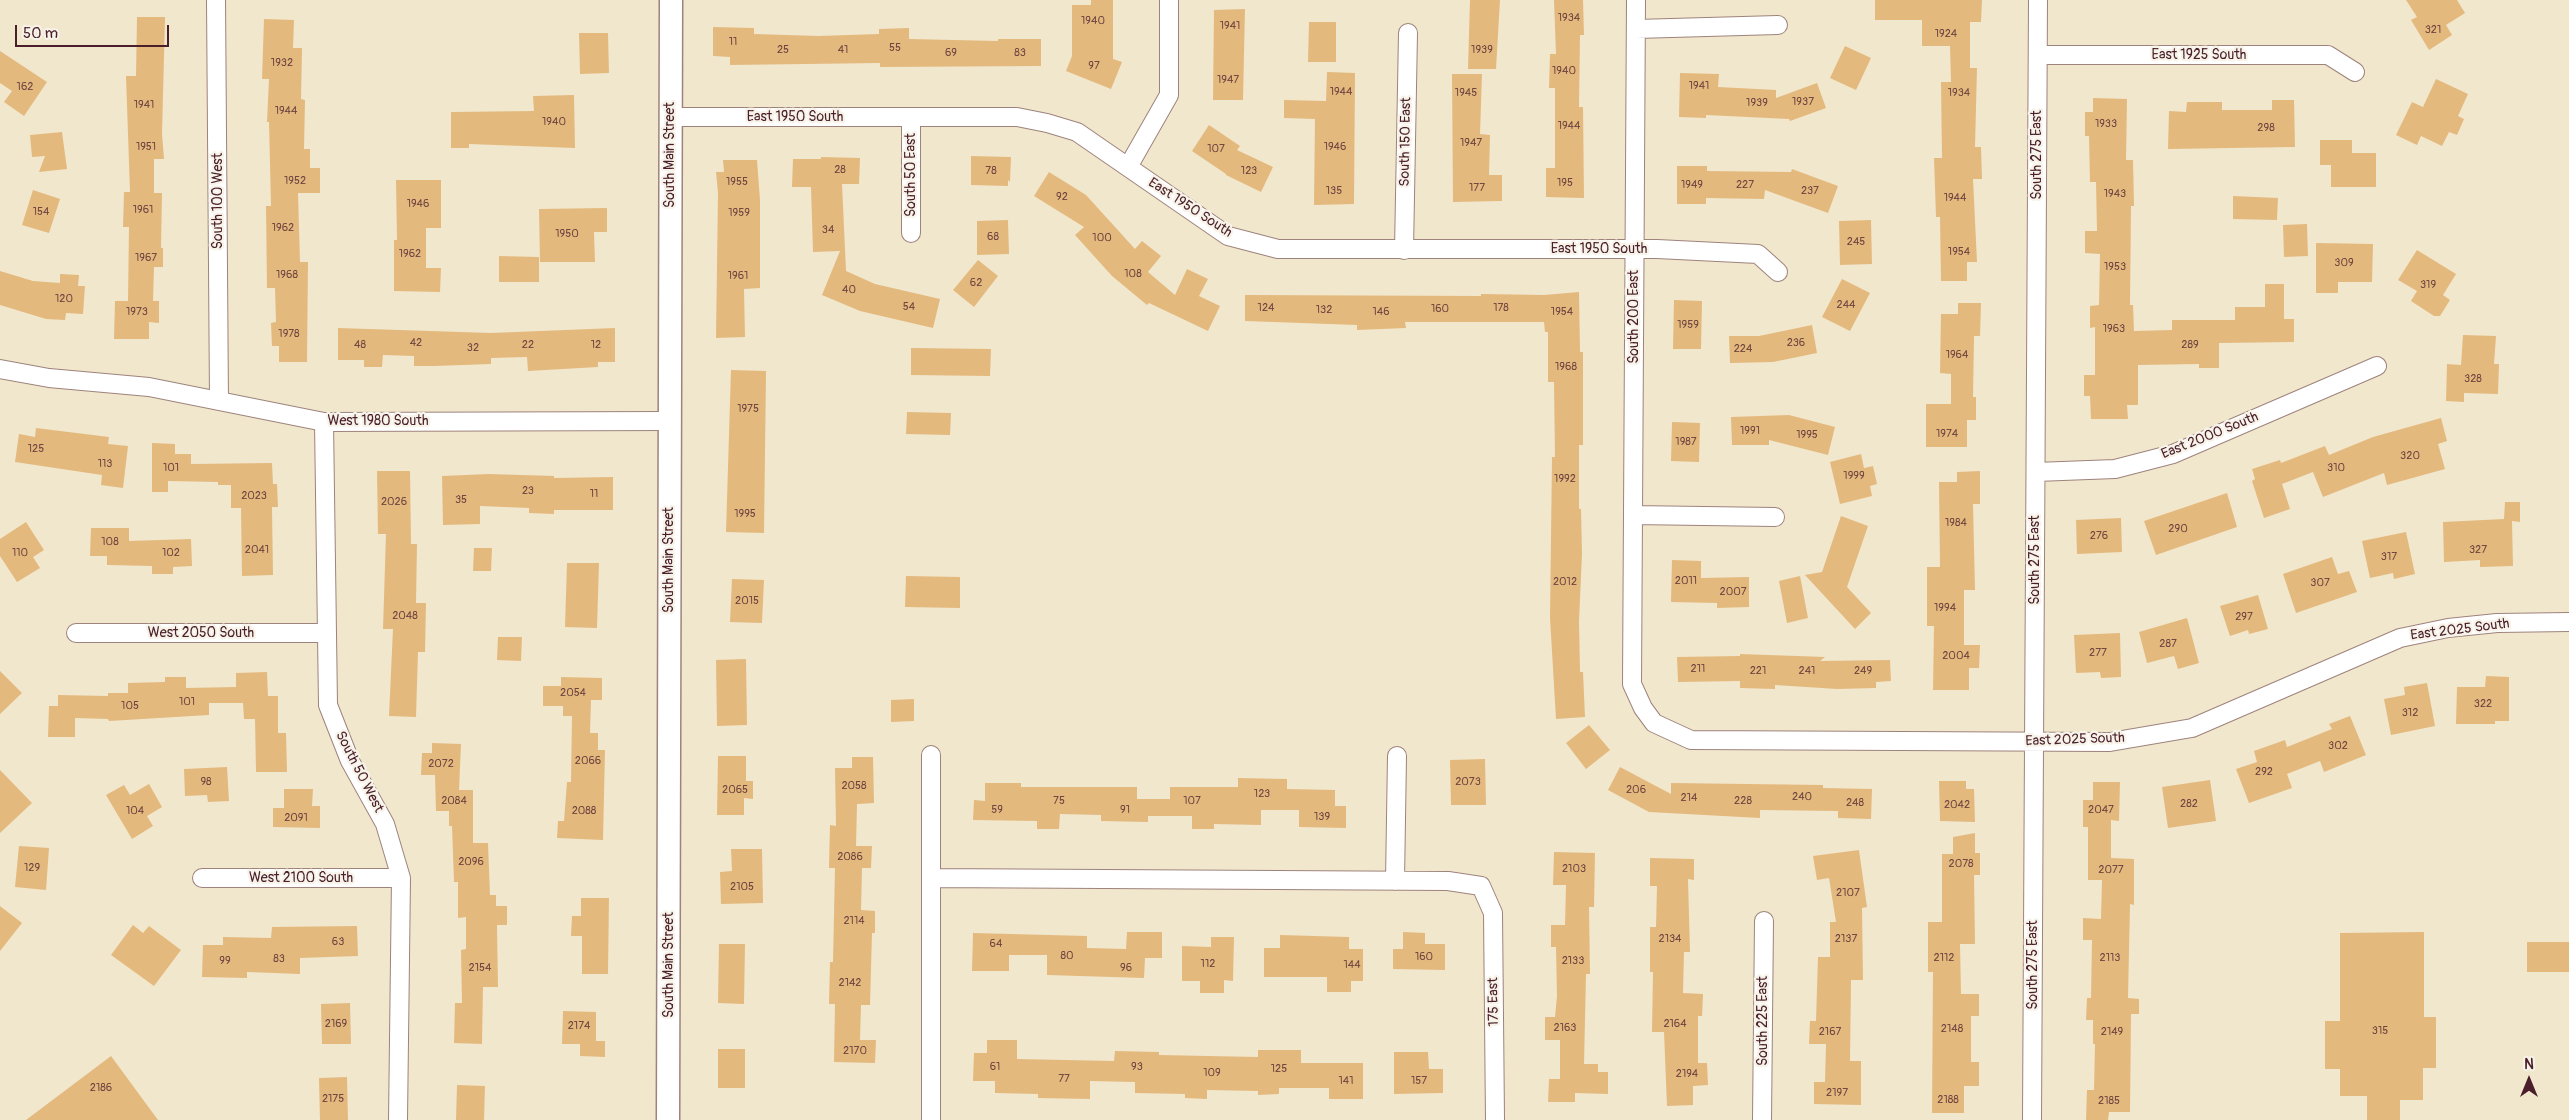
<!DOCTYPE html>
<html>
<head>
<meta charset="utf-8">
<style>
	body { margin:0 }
	#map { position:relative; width:2569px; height:1120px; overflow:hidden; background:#f1e7cd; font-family:Pangolin,sans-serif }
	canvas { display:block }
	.north { position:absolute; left:2504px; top:1055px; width:50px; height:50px; -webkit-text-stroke:4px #f7f3e8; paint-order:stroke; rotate:0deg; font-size:14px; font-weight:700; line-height:20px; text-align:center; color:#4a1f2b }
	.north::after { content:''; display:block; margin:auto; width:18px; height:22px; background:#4a1f2b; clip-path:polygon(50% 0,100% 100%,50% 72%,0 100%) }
	.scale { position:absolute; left:15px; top:25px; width:154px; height:22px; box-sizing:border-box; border:2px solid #4a1f2b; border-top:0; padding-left:6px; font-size:15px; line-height:18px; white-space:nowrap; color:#4a1f2b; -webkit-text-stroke:4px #f7f3e8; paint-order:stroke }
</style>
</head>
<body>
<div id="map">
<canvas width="2569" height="1120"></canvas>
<div class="north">N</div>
<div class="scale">50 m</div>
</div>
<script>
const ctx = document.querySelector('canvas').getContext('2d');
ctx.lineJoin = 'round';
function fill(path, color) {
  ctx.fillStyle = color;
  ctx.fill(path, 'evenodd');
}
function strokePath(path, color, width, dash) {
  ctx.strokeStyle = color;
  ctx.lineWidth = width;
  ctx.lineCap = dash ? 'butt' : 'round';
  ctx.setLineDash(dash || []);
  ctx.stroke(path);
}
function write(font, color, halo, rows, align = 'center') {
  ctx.font = font + ' Pangolin,sans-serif';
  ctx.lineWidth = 4.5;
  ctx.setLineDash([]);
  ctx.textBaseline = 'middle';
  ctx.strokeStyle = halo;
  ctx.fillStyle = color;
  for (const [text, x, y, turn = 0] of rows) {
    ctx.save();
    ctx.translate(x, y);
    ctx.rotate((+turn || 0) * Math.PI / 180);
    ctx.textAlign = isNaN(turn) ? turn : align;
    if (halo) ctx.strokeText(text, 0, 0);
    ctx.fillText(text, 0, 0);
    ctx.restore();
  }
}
fill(new Path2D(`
	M1091 0H1113V59L1122 62 1111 89 1066 71 1072 56V5H1091Z
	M1470 0H1500L1496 69H1468Z
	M1554 0H1583L1584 35H1580L1579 107H1583L1584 198 1546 197V168H1555V88H1549L1550 54H1556Z
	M1875 0H1982L1981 22H1970V68H1977L1975 147H1981L1982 179H1973L1977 262H1967V281H1941L1940 217H1936L1934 158H1942L1941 82H1951L1950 46H1922V20H1875Z
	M2406 0H2457L2465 13 2446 25 2452 35 2429 50 2411 20 2417 17Z
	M1245 9 1243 100H1213L1214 10Z
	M137 17H165L162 134 164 159H154V193H162L161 248H163V267H154L153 301H159V323L149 322V339H114L115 301H128L129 227H123L124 192H130L126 76H136Z
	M264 19 294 20 293 48H302L301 99 305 100 304 149H310V168H320V193H298L300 262H308L307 362H279V346H272L271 323 276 322 275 288H267L266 206H271L269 122H267L269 79H262Z
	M1309 22H1336V62H1308Z
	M713 27 754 28V34L819 36 879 34V29L909 28V39L998 41V39H1041V66L880 67V63L730 65V57L713 56Z
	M579 33H608L609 73 580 74Z
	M1845 46 1871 58 1856 90 1830 78Z
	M0 51 47 82 24 116 4 102 12 91 0 83Z
	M1327 72 1355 73 1354 204 1314 205 1315 119 1284 118V100L1326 101Z
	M1680 73 1719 74 1718 87 1776 90V98L1817 83 1826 108 1790 121 1789 119 1706 115V118L1679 117Z
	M1452 74H1482L1480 134 1490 135 1489 175H1502V201L1453 202Z
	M2436 79 2468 94 2458 116 2464 119 2457 135 2449 132 2442 146 2421 136 2417 145 2396 135 2412 102 2423 107Z
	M574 95 575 148 469 144V148H451V112L534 111 533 96Z
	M2093 98 2127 99 2126 160H2133L2134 206H2131L2130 305H2133L2134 331 2172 330V320H2235V307H2265V284H2284V319H2294V342L2219 343V368H2199V364L2138 365V405H2127L2128 419H2091L2090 396H2084V375H2095V327L2090 328V306L2099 305 2100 254 2085 253V231H2097L2096 182H2090L2089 136H2085V112H2093Z
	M2272 100H2294L2295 147 2168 149 2169 111 2186 112 2187 102H2222V110H2272Z
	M1209 125 1240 146 1237 150 1273 167 1261 192 1226 175V174L1192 151Z
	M62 132 67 169 39 172 45 156 32 157 30 135Z
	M2320 140H2352V153H2376V187H2331V165H2320Z
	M971 156 1011 157 1010 182 1008 180V186L971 185Z
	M821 157 860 158 859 184H842L846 271 875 284 940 299 933 328 860 311 822 295 840 251 813 252 811 187H792L793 159H821Z
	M723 160H757L760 200V288L744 289 745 337 716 338 718 193 716 172H724Z
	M1677 166H1707V171L1791 172 1792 169 1838 186 1828 213 1765 190 1764 199 1706 198V204H1677Z
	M1049 172 1086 195 1135 249 1142 241 1161 256 1148 272 1175 295 1187 269 1208 279 1199 296 1220 306 1208 331 1149 303 1147 305 1112 276 1075 235 1084 227 1034 196Z
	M396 180H441V228H426V268H441L440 292 394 291V240H397Z
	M33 190 60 199 49 233 22 225Z
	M2233 196 2278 198 2277 220 2233 219Z
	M607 208V232H594L595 262H540L539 209Z
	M1008 220 1009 254 977 255V221Z
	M1871 220 1872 264 1840 265 1839 221Z
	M2307 224 2308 256 2284 257 2283 225Z
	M2316 243 2373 244 2372 282H2338V293H2316Z
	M2417 250 2456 274 2443 295 2450 300 2440 316H2434L2411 301 2417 291 2398 280Z
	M499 256 539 257V282H499Z
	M978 260 998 276 974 307 953 290Z
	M0 271 33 281 60 283V274L79 275 78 286H85L83 314 66 313 65 320 46 319 0 305Z
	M1842 279 1870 293 1850 331 1822 317Z
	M1579 292 1580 352H1583V445H1579V509H1581L1582 554 1579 621 1580 672H1583L1585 717 1556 719 1550 618 1552 457H1555L1554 382H1548V332H1545L1544 322H1405L1406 328 1357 330V325L1245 321V295L1481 296V294L1544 295Z
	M1674 300 1702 301 1701 349H1673Z
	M1958 303H1981L1980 336H1974L1973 397H1976V420H1967V447H1926V404H1951V374L1940 373 1941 314H1958Z
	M1812 325 1817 353 1773 362 1730 363 1729 336H1759Z
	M338 328 491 333 615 328V362H598V367L528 371 527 357 491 358V364L434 366H414V356L383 355 382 367H364V360H338Z
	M2463 335 2496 336 2494 364H2499L2498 394 2464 393V402L2446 401 2447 364 2461 365Z
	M911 348 991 349 990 376 911 375Z
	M731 370 766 371 764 533 726 532Z
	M907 412 951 413 950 435 906 434Z
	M1789 415 1835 427 1828 455 1769 440V445H1732L1731 417Z
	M2441 418 2447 441 2438 444 2445 469 2387 485 2384 473 2323 497 2313 472 2282 484 2290 509 2264 518 2252 481 2255 479 2252 469 2280 460 2281 463 2325 446 2329 455 2373 437Z
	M1672 422 1700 423 1699 462 1671 461Z
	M36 428 109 437 108 444 128 446 123 488 101 485 102 475 15 462 19 434 35 437Z
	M152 443 175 444V454H191V464L272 463 273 484H277L278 507H272L273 575 242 576 241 508H231V485H218V482L168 481V492H152Z
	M1861 454 1864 468 1873 466 1877 484 1870 486 1872 496 1840 504 1830 462Z
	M377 471H410L411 544H417L416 603H426L425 652H418L416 717 389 716 393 629H383L386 534H378Z
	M1980 471V504H1973L1975 590H1964V645H1980L1979 668H1969V690H1933L1934 626H1927V567H1940L1939 482H1957V472Z
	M489 474 554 476V478L613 477V510H554V514L529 513V508L480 506V524L443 525 442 476Z
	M2227 493 2237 527 2156 555 2144 521Z
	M2505 502H2520V522L2512 521 2513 566 2480 567V560L2444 562 2443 522 2504 519Z
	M1841 516 1868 526 1847 587 1871 613 1855 629 1805 575 1822 572Z
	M2121 518 2122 552 2077 554 2076 520Z
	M26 522 44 550 33 557 40 568 17 582 0 556V539Z
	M91 528H129V541L191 539 192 566 173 567V574H152V566L107 565V556H90Z
	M2406 532 2415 574 2394 579 2393 573 2370 578 2362 541Z
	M474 548H492L491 571H473Z
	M2332 557 2338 574 2349 571 2357 592 2296 613 2283 574Z
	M1672 560 1701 561V578L1749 577V607L1717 608V603L1671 602Z
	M567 563H599L597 628 565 627Z
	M906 576 960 577V608L905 607Z
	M1800 576 1808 618 1787 623 1779 581Z
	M732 579 764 580 762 623 730 622Z
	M2258 595 2268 629 2249 634 2248 630 2230 636 2220 606Z
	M2187 618 2199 663 2178 669 2174 656 2147 663 2139 632Z
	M2120 633 2121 677 2101 678 2100 672 2076 673 2074 635Z
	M498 637H522L521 661 497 660Z
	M1740 654 1825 657 1820 661 1890 660 1891 681 1876 682V688L1837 689 1775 685V689L1740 688V681L1678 682 1677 657 1740 656Z
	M746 659 747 725 717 726 716 660Z
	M0 671 22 693 0 714Z
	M267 672 268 696H278V733H286L287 772H256L255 719H244L243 703H209V715L109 721 108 719 75 718V737H48L49 706H58V695L108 696V693H128V683L165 682V677H186V688L236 687V673Z
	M2486 676 2509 677V721H2495V724H2456L2457 687H2485Z
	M561 677 602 678V700H591L590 733H598V750H605L603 840 557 838 558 821H564L567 782H571L572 716H563V706H543V686H561Z
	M2427 683 2435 726 2391 735 2384 699 2405 695 2404 687Z
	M914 699V721L891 722V700Z
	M2350 716 2366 755 2324 772 2320 761 2287 774 2292 788 2249 803 2236 769 2257 762 2254 751 2285 740 2287 747 2332 729 2329 724Z
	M1589 725 1610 750 1586 769 1566 743Z
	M432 743 461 744 459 790H473V843H488L490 895H496V906H507V925H497L498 987H483L482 1044 454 1043 455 1003H462L461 950 466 949V917L458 918V882H454L452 826H449V811H436L435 775H421L422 753H432Z
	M718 756H746V781H753V799L744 798V815H717Z
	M852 757H873L874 803 857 804 856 846H872L871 868H862L861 910 875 911V933H872L870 1005H861L860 1040H876L875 1063 834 1062 835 1004H829L830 962H833L835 868H829L830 825 836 826 835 768H852Z
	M1485 759 1486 805H1451L1450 760Z
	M227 767 229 801 208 802 207 795 185 796 184 769Z
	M1620 767 1671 794V783L1823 785V788L1872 789 1871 819 1838 818V811L1760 810V818L1649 812 1608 790Z
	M0 770 32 803 0 833Z
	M1238 778 1287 779V789L1335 790V806H1346V828L1299 827V810H1261V825L1214 824V829H1192V816H1148V822L1101 821V815L1060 814 1059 829H1037V821L973 820 974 800 985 801V783H1021V787H1137V799H1170V787H1238Z
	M2210 780 2216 821 2168 828 2162 787Z
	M1939 781H1966V789H1974L1975 822 1940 821Z
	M2093 782H2120L2119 821 2111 820V858L2134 859V905L2130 904 2128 998 2139 999V1014H2131L2130 1112H2109L2108 1120H2086L2087 1090H2094L2095 1044H2093V1020H2086L2087 998H2091L2092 940H2083V918L2101 919 2102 880H2088V827H2083V800H2093Z
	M149 784 162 807 147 816 153 826 132 839 106 795 124 785 130 795Z
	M284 789H313L312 806H320V828L273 827V808H284Z
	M1975 833V853H1980V875H1974L1975 944H1960L1961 994H1979V1016H1971V1062H1979V1086H1964V1113H1932L1933 972H1928V922H1942V854H1953V837Z
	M19 846 49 848 46 890 15 887Z
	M731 849H762L763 903 721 904 720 872 732 871Z
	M1859 850 1867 907 1862 908 1863 980H1851L1850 1061H1861V1105L1814 1104V1082H1825L1826 1044H1809L1810 1021H1816L1818 957H1830V922H1836L1829 878 1817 880 1813 856Z
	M1554 852 1595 853 1594 907H1589L1590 974H1586L1584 1064H1598V1072H1608V1094L1575 1093V1102H1548L1549 1079H1560V1040H1545V1017H1555L1557 996 1556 947H1551V925H1565L1566 885H1553Z
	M1650 858 1694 859V880L1688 879 1690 952H1684L1683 993 1703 994 1702 1016H1698V1063H1707L1708 1085 1693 1086V1105L1667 1106 1664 1032H1652L1653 972H1650V927H1656L1657 886H1650Z
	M581 898H609L608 974H582V936H571L572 916H581Z
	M0 906 22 923 0 951Z
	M133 925 143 933 149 926 181 950 154 986 111 955Z
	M357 926 358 956 300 958V974L247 972V978L202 977 203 945H223V937L271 938 272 927Z
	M1127 932H1162V958H1145L1144 978 1047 975V955H1009V971H972L973 933 1087 936V948L1126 949Z
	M1403 932 1425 933V944H1445V970L1393 969V949H1403Z
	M2424 932V1017H2436V1068H2423V1100H2400V1120H2367V1096H2340V1069H2325V1021H2340V933Z
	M1280 935 1349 937V949H1363V981H1351V992H1327V977H1264V948H1280Z
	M1211 937H1234L1233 981 1224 980V993H1200V981H1182V946L1211 947Z
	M2527 942H2569V972H2527Z
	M719 944H745L744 1004 718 1003Z
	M350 1003 351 1044H322L321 1004Z
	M563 1011 596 1012V1041H605V1057L580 1056V1044H562Z
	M987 1040H1017V1059L1114 1061 1115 1051 1159 1052V1055L1258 1057V1050H1301V1063H1363V1099H1329V1088H1279V1094L1258 1095V1091L1207 1090V1099L1185 1098V1094L1135 1093V1082L1090 1081V1099L1038 1098V1094L995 1093V1081H973L974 1053H987Z
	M718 1049H745V1088H718Z
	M1394 1052H1428L1429 1069H1443V1093L1394 1094Z
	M111 1056 158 1120H26Z
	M347 1077 348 1120H320L319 1078Z
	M457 1085 485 1086 484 1120H456Z`), '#e4b97e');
const minor = new Path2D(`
	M216 0 219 401
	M1636 0 1632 684 1643 708 1654 723 1691 740 2110 742 2192 728 2400 638 2448 628 2497 623 2569 622
	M1636 29 1778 25
	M2038 55H2328L2355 72
	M670 117H1017L1047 123 1077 132 1228 236 1278 249H1657L1758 254 1778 272
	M911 117V233
	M1128 167 1169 95V0
	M1404 250 1408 33
	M0 369 49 378 149 387 324 422 670 421
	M324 422 328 705 350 761 385 824 401 878 398 1120
	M2036 472 2115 469 2173 454 2377 366
	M1633 515 1775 517
	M76 633H327
	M931 755V1120
	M202 878H401
	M932 878 1448 881 1481 886 1493 913 1495 1120
	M1395 881 1397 756
	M1762 1120 1764 921
	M2032 1120 2038 0`);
const tertiary = new Path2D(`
	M668 1120 671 0`);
strokePath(minor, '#9e837c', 20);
strokePath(tertiary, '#9e837c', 25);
strokePath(minor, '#fff', 18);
strokePath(tertiary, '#fff', 22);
write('11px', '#704640', null, [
	["1934",1569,18],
	["1940",1093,21],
	["1941",1230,26],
	["321",2433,30],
	["1924",1946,34],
	["11",733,42],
	["55",895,48],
	["25",783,50],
	["41",843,50],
	["1939",1482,50],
	["69",951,53],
	["83",1020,53],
	["1932",282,63],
	["97",1094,66],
	["1940",1564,71],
	["1947",1228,80],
	["1941",1699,86],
	["162",25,87],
	["1944",1341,92],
	["1945",1466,93],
	["1934",1959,93],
	["1937",1803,102],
	["1939",1757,103],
	["1941",144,105],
	["1944",286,111],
	["1940",554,122],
	["1933",2106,124],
	["1944",1569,126],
	["298",2266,128],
	["1947",1471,143],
	["1951",146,147],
	["1946",1335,147],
	["107",1216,149],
	["28",840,170],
	["78",991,171],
	["123",1249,171],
	["1952",295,181],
	["1955",737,182],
	["195",1565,183],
	["1949",1692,185],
	["227",1745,185],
	["177",1477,188],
	["135",1334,191],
	["237",1810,191],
	["1943",2115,194],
	["92",1062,197],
	["1944",1955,198],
	["1946",418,204],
	["1961",143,210],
	["154",41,212],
	["1959",739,213],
	["1962",283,228],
	["34",828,230],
	["1950",567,234],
	["68",993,237],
	["100",1102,238],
	["245",1856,242],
	["1954",1959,252],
	["1962",410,254],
	["1967",146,258],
	["309",2344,263],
	["1953",2115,267],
	["108",1133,274],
	["1968",287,275],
	["1961",738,276],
	["62",976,283],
	["319",2428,285],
	["40",849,290],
	["120",64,299],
	["244",1846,305],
	["54",909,307],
	["124",1266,308],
	["178",1501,308],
	["160",1440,309],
	["132",1324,310],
	["1973",137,312],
	["146",1381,312],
	["1954",1562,312],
	["1959",1688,325],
	["1963",2114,329],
	["1978",289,334],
	["42",416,343],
	["236",1796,343],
	["48",360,345],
	["22",528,345],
	["12",596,345],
	["289",2190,345],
	["32",473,348],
	["224",1743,349],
	["1964",1957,355],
	["1968",1566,367],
	["328",2473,379],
	["1975",748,409],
	["1991",1750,431],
	["1974",1947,434],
	["1995",1807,435],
	["1987",1686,442],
	["125",36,449],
	["320",2410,456],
	["113",105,464],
	["101",171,468],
	["310",2336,468],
	["1999",1854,476],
	["1992",1565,479],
	["23",528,491],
	["11",594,494],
	["2023",254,496],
	["35",461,500],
	["2026",394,502],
	["1995",745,514],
	["1984",1956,523],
	["290",2178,529],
	["276",2099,536],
	["108",110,542],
	["2041",257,550],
	["327",2478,550],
	["110",20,553],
	["102",171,553],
	["317",2389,557],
	["2011",1686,581],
	["2012",1565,582],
	["307",2320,583],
	["2007",1733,592],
	["2015",747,601],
	["1994",1945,608],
	["2048",405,616],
	["297",2244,617],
	["287",2168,644],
	["277",2098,653],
	["2004",1956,656],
	["211",1698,669],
	["221",1758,671],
	["241",1807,671],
	["249",1863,671],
	["2054",573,693],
	["101",187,702],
	["322",2483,704],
	["105",130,706],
	["312",2410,713],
	["302",2338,746],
	["2066",588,761],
	["2072",441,764],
	["292",2264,772],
	["98",206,782],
	["2073",1468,782],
	["2058",854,786],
	["2065",735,790],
	["206",1636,790],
	["123",1262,794],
	["240",1802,797],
	["214",1689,798],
	["2084",454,801],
	["75",1059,801],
	["107",1192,801],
	["228",1743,801],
	["248",1855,803],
	["282",2189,804],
	["2042",1957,805],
	["59",997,810],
	["91",1125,810],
	["2047",2101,810],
	["104",135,811],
	["2088",584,811],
	["139",1322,817],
	["2091",296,818],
	["2086",850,857],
	["2096",471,862],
	["2078",1961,864],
	["129",32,868],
	["2103",1574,869],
	["2077",2111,870],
	["2105",742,887],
	["2107",1848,893],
	["2114",854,921],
	["2134",1670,939],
	["2137",1846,939],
	["63",338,942],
	["64",996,944],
	["80",1067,956],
	["160",1424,957],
	["2112",1944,958],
	["2113",2110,958],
	["83",279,959],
	["99",225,961],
	["2133",1573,961],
	["112",1208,964],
	["144",1352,965],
	["2154",480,968],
	["96",1126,968],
	["2142",850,983],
	["2169",336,1024],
	["2164",1675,1024],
	["2174",579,1026],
	["2163",1565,1028],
	["2148",1952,1029],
	["315",2380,1031],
	["2167",1830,1032],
	["2149",2112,1032],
	["2170",855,1051],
	["61",995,1067],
	["93",1137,1067],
	["125",1279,1069],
	["109",1212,1073],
	["2194",1687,1074],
	["77",1064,1079],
	["141",1346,1081],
	["157",1419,1081],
	["2186",101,1088],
	["2197",1837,1093],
	["2175",333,1099],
	["2188",1948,1100],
	["2185",2109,1101]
]);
write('14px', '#4a1f2b', '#f7f3e8', [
	["East 1925 South",2199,55],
	["East 1950 South",795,117],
	["South 150 East",1406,142,-89],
	["South Main Street",670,155,-90],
	["South 275 East",2037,155,-90],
	["South 50 East",911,175,-90],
	["South 100 West",218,201,-90],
	["East 1950 South",1190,208,33],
	["East 1950 South",1599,249],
	["South 200 East",1634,317,-90],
	["West 1980 South",378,421],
	["East 2000 South",2210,436,-22],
	["South Main Street",669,560,-90],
	["South 275 East",2035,560,-90],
	["East 2025 South",2460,630,-7],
	["West 2050 South",201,633],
	["East 2025 South",2075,740,-2],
	["South 50 West",359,772,63],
	["West 2100 South",301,878],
	["South Main Street",669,965,-90],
	["South 275 East",2033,965,-90],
	["175 East",1494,1002,-91],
	["South 225 East",1763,1021,-90]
]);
</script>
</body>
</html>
